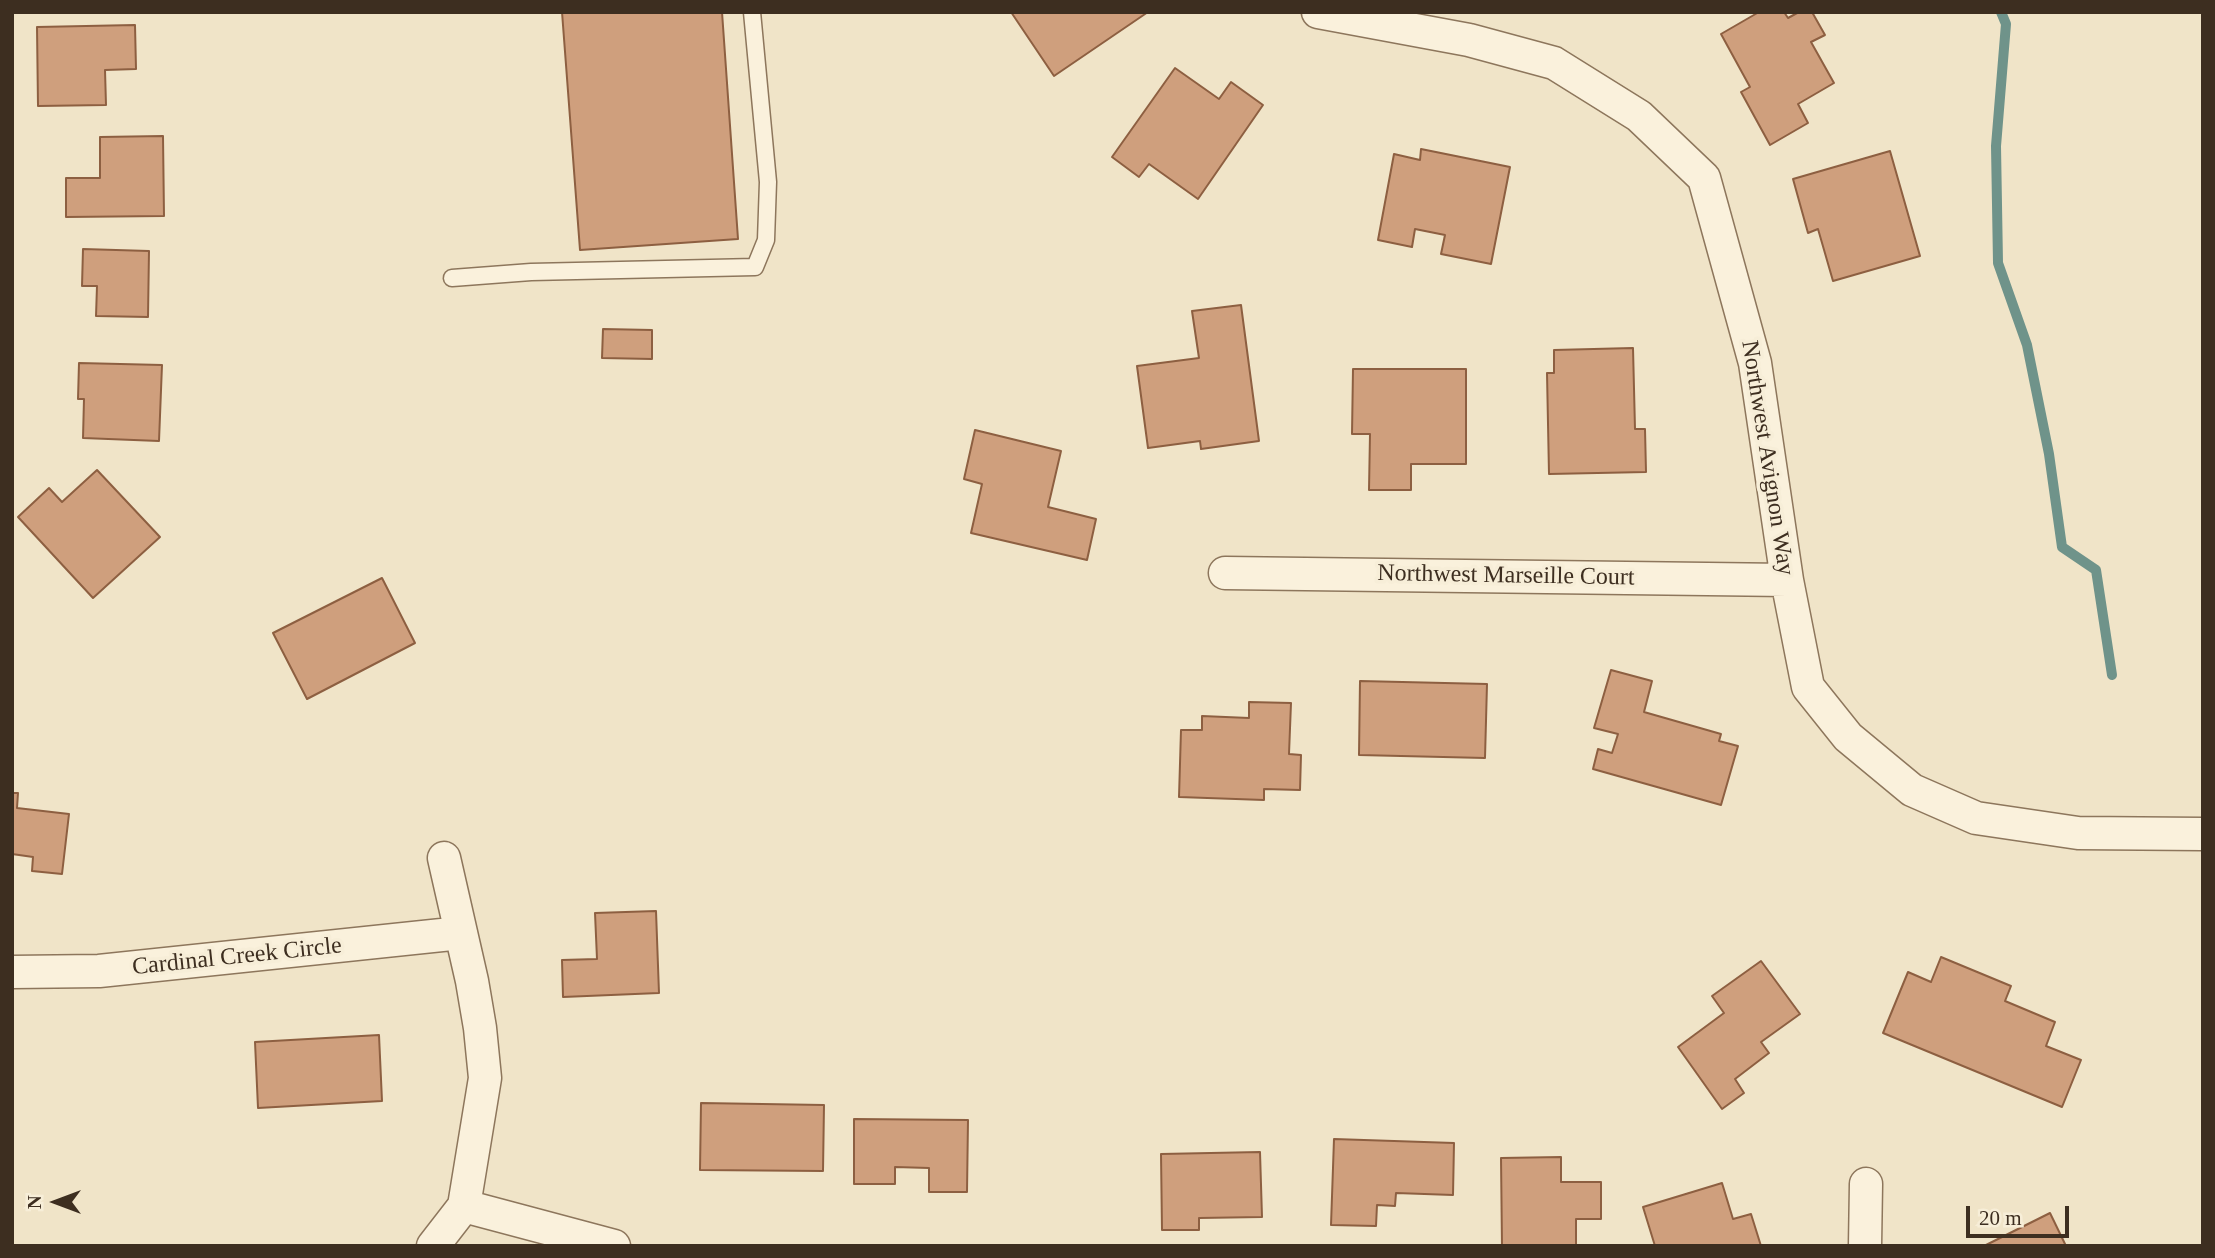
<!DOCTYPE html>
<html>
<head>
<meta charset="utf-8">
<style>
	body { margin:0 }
	#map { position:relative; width:2215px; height:1258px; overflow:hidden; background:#f0e4c8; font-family:Georgia,serif }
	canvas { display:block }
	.frame { position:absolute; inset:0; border:14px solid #3d2e20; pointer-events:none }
	.north { position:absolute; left:21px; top:1167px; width:70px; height:70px; -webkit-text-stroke:5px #f7eed8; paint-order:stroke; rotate:270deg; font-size:19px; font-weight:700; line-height:28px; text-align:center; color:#3d2e20 }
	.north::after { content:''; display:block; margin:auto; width:24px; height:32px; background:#3d2e20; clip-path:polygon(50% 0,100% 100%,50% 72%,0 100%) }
	.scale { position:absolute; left:1966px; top:1206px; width:103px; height:32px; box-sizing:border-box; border:4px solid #3d2e20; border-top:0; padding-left:9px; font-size:21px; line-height:24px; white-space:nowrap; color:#3d2e20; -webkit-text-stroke:5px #f7eed8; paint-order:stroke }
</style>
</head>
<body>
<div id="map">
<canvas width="2215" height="1258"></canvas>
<div class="frame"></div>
<div class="north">N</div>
<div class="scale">20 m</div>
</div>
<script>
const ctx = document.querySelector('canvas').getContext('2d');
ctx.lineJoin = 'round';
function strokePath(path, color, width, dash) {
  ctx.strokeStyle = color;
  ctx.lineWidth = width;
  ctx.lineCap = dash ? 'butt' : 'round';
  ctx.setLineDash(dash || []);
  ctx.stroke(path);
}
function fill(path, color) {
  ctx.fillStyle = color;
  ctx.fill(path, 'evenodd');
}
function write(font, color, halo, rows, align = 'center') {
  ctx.font = font + ' Georgia,serif';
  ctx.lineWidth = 7;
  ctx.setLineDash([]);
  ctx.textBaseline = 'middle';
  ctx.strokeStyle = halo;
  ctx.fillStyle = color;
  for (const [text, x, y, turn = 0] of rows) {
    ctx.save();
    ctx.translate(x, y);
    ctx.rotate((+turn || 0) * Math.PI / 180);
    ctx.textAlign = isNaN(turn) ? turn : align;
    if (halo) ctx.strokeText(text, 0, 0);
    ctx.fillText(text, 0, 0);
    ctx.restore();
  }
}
strokePath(new Path2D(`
	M2001 12 2006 24 1996 146 1998 263 2027 345 2049 454 2062 547 2096 570 2112 675`), '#6f938a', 10);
const building = new Path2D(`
	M562 12H722L738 239 580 250Z
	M1011 12H1148L1054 76Z
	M1759 12H1784L1788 18 1799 12H1812L1825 35 1811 42 1834 83 1798 104 1808 123 1770 145 1741 92 1750 87 1721 34Z
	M135 25 136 69 105 70 106 105 38 106 37 27Z
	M1175 68 1219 99 1231 82 1263 105 1198 199 1149 164 1139 177 1112 157Z
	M163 136 164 216 66 217V178H100V137Z
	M1421 149 1510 167 1491 264 1441 254 1445 235 1415 229 1412 247 1378 240 1394 154 1420 160Z
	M1890 151 1920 256 1833 281 1818 229 1808 233 1793 179Z
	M83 249 149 251 148 317 96 316 97 286H82Z
	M1241 305 1259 441 1201 449 1200 441 1148 448 1137 366 1199 358 1192 311Z
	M603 329 652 330V359L602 358Z
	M1633 348 1635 429H1645L1646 472 1549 474 1547 373H1554V350Z
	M79 363 162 365 159 441 83 438 84 399H78Z
	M1353 369H1466V464H1411V490H1369L1370 434H1352Z
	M975 430 1061 451 1048 507 1096 519 1087 560 971 533 982 484 964 479Z
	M97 470 160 537 93 598 18 517 49 488 62 502Z
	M382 578 415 643 307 699 273 633Z
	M1611 670 1652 681 1644 712 1721 734 1719 741 1738 746 1721 805 1593 769 1598 749 1612 753 1618 734 1594 728Z
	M1360 681 1487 684 1485 758 1359 755Z
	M1249 702 1291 703 1289 754 1301 755 1300 790 1264 789V800L1179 797 1181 730H1202V716L1249 718Z
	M12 793H18L17 808 69 814 62 874 32 871 33 857 12 854Z
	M656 911 659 993 563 997 562 960 597 959 595 913Z
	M1941 957 2011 986 2005 1001 2055 1022 2046 1046 2081 1060 2062 1107 1883 1033 1908 972 1931 982Z
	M1761 961 1800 1014 1761 1042 1769 1053 1735 1079 1744 1093 1722 1109 1678 1047 1724 1013 1712 996Z
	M379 1035 382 1101 258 1108 255 1042Z
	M701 1103 824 1105 823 1171 700 1170Z
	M854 1119 968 1120 967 1192H929V1168L895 1167V1184H854Z
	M1334 1139 1454 1143 1453 1195 1396 1193 1395 1206 1377 1205 1376 1226 1331 1225Z
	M1260 1152 1262 1217 1199 1218V1230H1162L1161 1154Z
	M1561 1157V1182H1601V1219H1576V1246H1502L1501 1158Z
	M1722 1183 1733 1219 1751 1214 1761 1246H1655L1643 1207Z
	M2050 1213 2066 1246H1984Z`);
fill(building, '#cf9f7d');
strokePath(building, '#8d5f41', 2);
const lane = new Path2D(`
	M452 278 531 272 755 267 766 240 768 182 752 12`);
const street = new Path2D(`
	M1318 12 1469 40 1554 63 1639 116 1704 178 1755 363 1787 580 1808 687 1848 737 1912 790 1976 818 2078 833 2203 834
	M1225 573 1787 580
	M12 972 99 971 461 933
	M464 1206 614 1246
	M433 1246 464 1206 485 1078 480 1028 472 981 444 858
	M1865 1246 1866 1184`);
strokePath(lane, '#8d765c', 19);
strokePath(street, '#8d765c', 35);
strokePath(lane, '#faf1dc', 16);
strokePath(street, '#faf1dc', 32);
write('24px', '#3d2e20', '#f7eed8', [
	["Northwest Avignon Way",1767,458,81],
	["Northwest Marseille Court",1506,576,1],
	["Cardinal Creek Circle",237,957,-6]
]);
</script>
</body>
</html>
